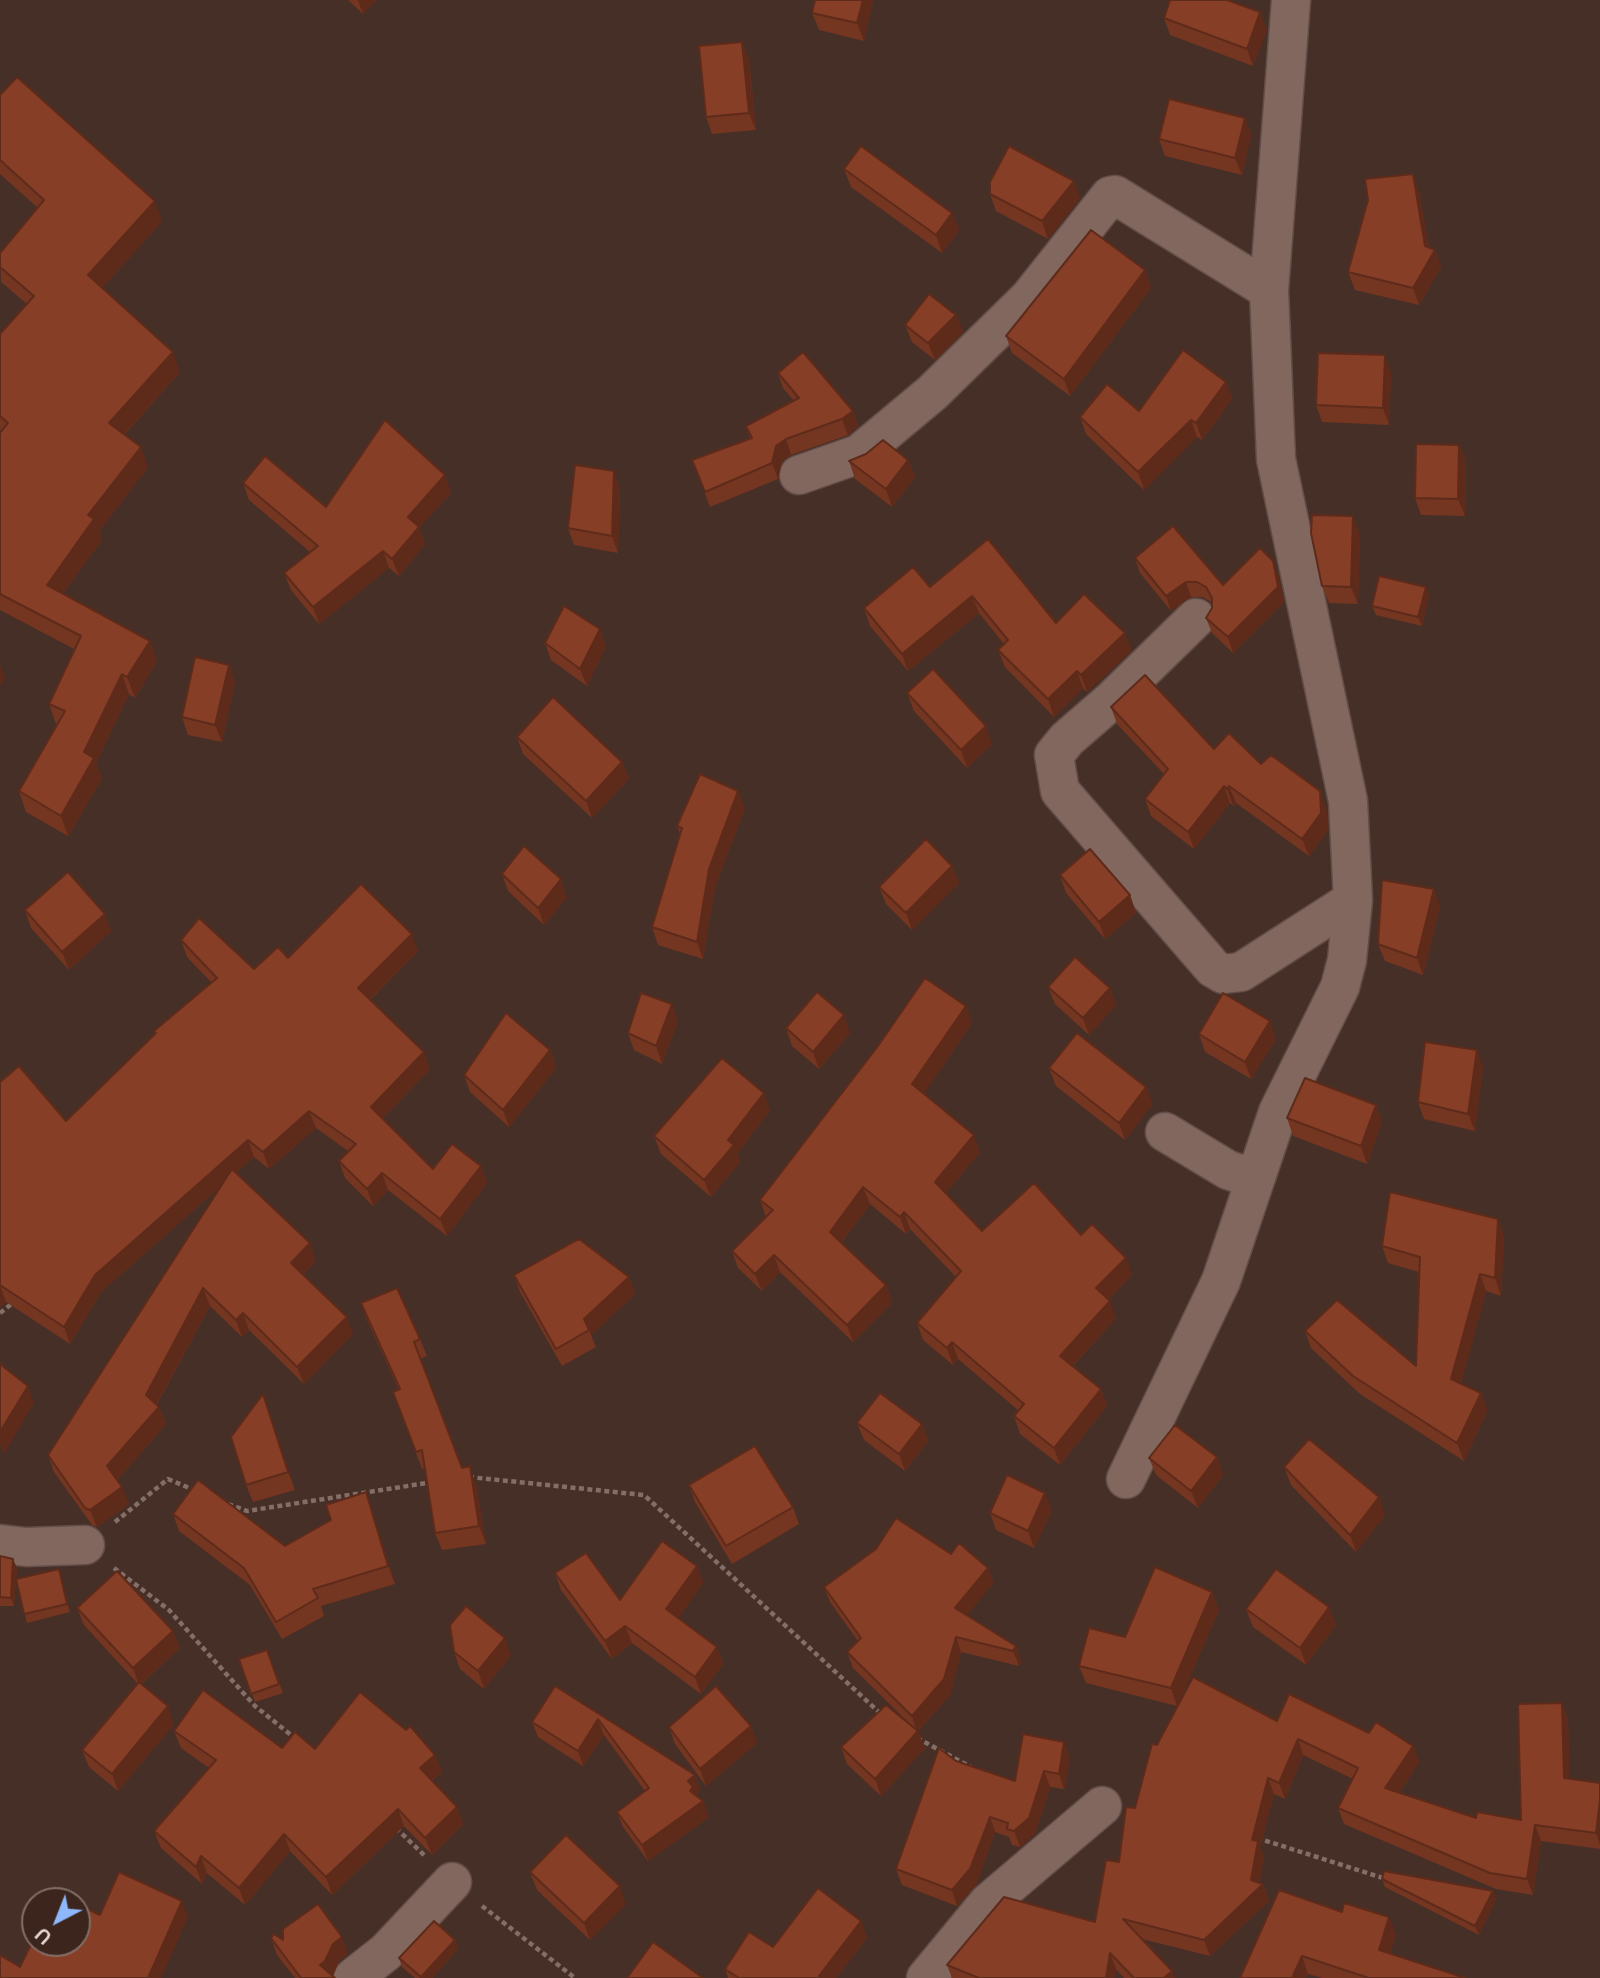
<!DOCTYPE html>
<html>
<head>
<meta charset="utf-8">
<style>
	body { margin:0 }
	#map { position:relative; width:1600px; height:1978px; overflow:hidden; background:#462f27; font-family:Lato,sans-serif }
	canvas { display:block }
	.north { position:absolute; left:21px; top:1887px; width:70px; height:70px; box-sizing:border-box; background:#3c251d; border:2px solid #826e67; border-radius:50%; rotate:222deg; font-size:19px; font-weight:700; line-height:28px; text-align:center; color:#ecdcd7 }
	.north::after { content:''; display:block; margin:auto; width:24px; height:32px; background:#8db9fc; clip-path:polygon(50% 0,100% 100%,50% 72%,0 100%) }
</style>
</head>
<body>
<div id="map">
<canvas width="1600" height="1978"></canvas>
<div class="north">U</div>
</div>
<script>
const ctx = document.querySelector('canvas').getContext('2d');
ctx.lineJoin = 'round';
function strokePath(path, color, width, dash) {
  ctx.strokeStyle = color;
  ctx.lineWidth = width;
  ctx.lineCap = dash ? 'butt' : 'round';
  ctx.setLineDash(dash || []);
  ctx.stroke(path);
}
function fill(path, color) {
  ctx.fillStyle = color;
  ctx.fill(path, 'evenodd');
}
const minor = new Path2D(`
	M799 475 859 454 932 393 1029 298 1110 196 1115 195 1269 290
	M1196 618 1112 700 1067 739 1054 755 1060 791 1213 968 1223 974 1241 972 1353 900
	M1165 1132 1228 1170 1255 1179
	M1126 1479 1221 1281 1278 1112 1340 987 1347 960 1353 900 1348 801 1276 459 1269 290 1291 0
	M0 1544 26 1547 85 1545
	M353 1978 386 1952 452 1882
	M926 1978 988 1903 1102 1806`);
strokePath(minor, '#624d48', 41);
strokePath(new Path2D(`
	M0 1313 13 1303
	M469 1477 644 1495 881 1714
	M228 1504 247 1511 433 1482
	M115 1522 168 1479 194 1490
	M114 1568 169 1610 255 1706 296 1739
	M917 1738 971 1767
	M396 1828 425 1856
	M1257 1838 1383 1878
	M482 1906 575 1978`), '#836f68', 4.5, [5, 3.5]);
strokePath(minor, '#82675e', 38);
fill(new Path2D(`
	M348 0H376L363 14Z
	M873 0 864 41 819 30 812 13Z
	M1260 12 1267 30 1253 66 1170 35 1164 18Z
	M749 59 756 130 712 134 706 117Z
	M0 95 162 221 102 288 180 372 124 435 148 467 99 531 102 540 63 593 157 661 135 698 129 694 96 763 102 778 68 836 26 812 19 791 57 724H56L49 704 74 649 0 610V433L2 431 0 430V334L27 304 1 282 0 253 38 208 0 174Z
	M1245 118 1251 135 1242 175 1165 156 1159 139Z
	M844 169 952 213 959 230 942 253 851 187Z
	M1419 192 1429 247 1435 250 1441 267 1419 305 1355 290 1348 272Z
	M990 194 1080 198 1048 239 996 211Z
	M1145 270 1151 288 1070 396 1012 353 1006 336Z
	M956 315 963 332 935 360 912 342 905 325Z
	M778 373 853 411 858 426 848 435 791 455 782 461 778 479 710 507 692 460 750 439 746 426 794 401 783 388Z
	M1391 373 1389 425 1322 422 1316 405Z
	M1226 382 1232 399 1202 440 1197 437 1144 490 1086 434 1080 417 1139 411Z
	M1459 445 1466 462 1465 516 1421 515 1415 498Z
	M908 460 915 477 892 507 855 479 849 461Z
	M243 483 326 507 451 493 419 528 425 544 399 576 389 568 319 624 291 590 284 573 310 552 249 500Z
	M620 489 618 553 574 545 568 528Z
	M1360 534 1358 604 1329 603 1322 586Z
	M988 539 1056 623 1132 650 1087 692 1083 688 1054 717 1005 667 998 650 1004 644 979 613 908 671 870 626 864 608 930 587Z
	M1135 558 1223 585 1273 561 1278 576 1284 602 1233 653 1212 633 1206 618 1212 608 1211 602 1203 597H1191L1171 611 1140 573Z
	M1429 596 1422 626 1376 615 1372 606Z
	M545 643 606 646 587 686 551 660Z
	M229 665 235 682 222 742 188 735 182 717Z
	M907 693 992 744 967 768 914 711Z
	M1111 707 1214 749 1261 764 1326 808 1328 830 1309 856 1236 803 1233 806 1230 803 1194 849 1151 816 1145 799 1164 774 1117 724Z
	M517 737 622 762 629 779 592 818 523 754Z
	M745 808 715 887 703 959 658 945 652 927 680 834 677 826Z
	M952 866 959 883 912 930 886 904 879 887Z
	M502 874 567 897 544 925 508 891Z
	M1060 875 1130 895 1136 913 1105 939 1066 893Z
	M1440 906 1423 975 1385 961 1378 944Z
	M25 910 111 931 69 970 31 928Z
	M181 940 254 969 288 958 418 951 370 1000 430 1069 382 1119 433 1169 481 1166 487 1183 447 1236 388 1190 373 1206 345 1178 339 1161 348 1151 316 1128 269 1169 254 1157 236 1173 316 1261 303 1274 353 1334 304 1384 249 1330 242 1337 210 1306 157 1404 159 1407 166 1424 117 1480 129 1504 97 1527 92 1525 54 1472 48 1455 220 1187 101 1292 70 1344 6 1302 0 1307V1082L66 1121 155 1034 154 1031 212 983 187 957Z
	M1048 987 1110 988 1116 1005 1089 1035 1055 1004Z
	M966 1006 972 1023 924 1093 980 1152 946 1193 982 1231 1081 1235 1132 1275 1108 1300 1116 1318 1073 1366 1101 1389 1107 1406 1060 1465 1020 1434 1014 1416 1019 1411 958 1359 953 1365 923 1340 917 1323 956 1277 910 1229 906 1234 870 1204 841 1243 886 1285 892 1303 853 1342 780 1272 762 1291 738 1268 732 1251 766 1217 760 1200Z
	M678 1021 662 1064 634 1050 628 1033Z
	M786 1028 850 1033 819 1069 792 1046Z
	M1199 1034 1276 1039 1251 1079 1205 1052Z
	M550 1050 556 1068 509 1127 470 1092 464 1075Z
	M1483 1067 1475 1131 1424 1119 1418 1102Z
	M1049 1068 1146 1087 1152 1104 1125 1140 1056 1086Z
	M1376 1105 1382 1122 1367 1164 1293 1136 1287 1118Z
	M770 1110 737 1154 740 1162 711 1197 661 1154 654 1136Z
	M1498 1219 1504 1237 1501 1296 1486 1291 1461 1383 1481 1393 1487 1411 1464 1461 1360 1394 1311 1348 1305 1331 1416 1366 1419 1272 1388 1263 1382 1246Z
	M514 1275 629 1277 635 1294 591 1335 596 1347 562 1366 520 1292Z
	M361 1303 420 1339 427 1356 420 1359 462 1468 476 1484 486 1544 442 1550 435 1533 425 1468 422 1469 393 1392 399 1390 367 1320Z
	M263 1394 295 1490 253 1502 246 1485Z
	M857 1423 922 1424 928 1441 905 1471 864 1440Z
	M1217 1457 1223 1475 1198 1508 1156 1475 1149 1458Z
	M1284 1467 1385 1515 1356 1552 1291 1485Z
	M689 1485 793 1507 799 1524 732 1564 695 1502Z
	M366 1492 395 1584 321 1606 324 1616 282 1639 250 1585 179 1531 173 1514 285 1546 331 1520Z
	M1052 1510 1034 1548 996 1530 990 1513Z
	M951 1554 988 1568 993 1583 967 1615 1016 1646 1021 1662 1019 1666 961 1652 950 1695 918 1731 925 1748 881 1796 847 1764 841 1747 909 1723 853 1668 847 1652 858 1641 830 1602 824 1587Z
	M0 1556 17 1568 16 1579 59 1569 70 1612 27 1623 16 1580 14 1606H0Z
	M697 1566 703 1583 678 1618 717 1647 723 1664 701 1694 632 1643 612 1659 561 1590 555 1573 620 1600Z
	M1329 1607 1336 1625 1306 1665 1253 1627 1246 1609Z
	M77 1608 173 1631 180 1648 141 1684 174 1724 118 1791 89 1767 82 1750 138 1684 84 1625Z
	M1219 1610 1177 1706 1086 1683 1079 1666 1125 1637Z
	M267 1650 283 1693 255 1702 239 1659Z
	M454 1652 511 1655 484 1689 460 1669Z
	M555 1686 695 1775 700 1791 696 1795 703 1801 709 1817 648 1861 623 1827 617 1812 645 1791 604 1735 583 1766 538 1737 532 1722Z
	M1562 1703 1568 1719 1569 1779 1600 1783V1849L1541 1841 1533 1895 1496 1889 1344 1824 1338 1808 1353 1779 1303 1755 1285 1799 1274 1794 1260 1847 1264 1857 1259 1883 1263 1884 1269 1901 1210 1956 1142 1939 1175 1978H1124L1116 1969 1114 1978H952L947 1965 1095 1922 1119 1862 1135 1808 1157 1745 1277 1721 1369 1733 1413 1746 1419 1762 1399 1793 1476 1818 1521 1820Z
	M669 1727 757 1743 706 1786 675 1744Z
	M174 1731 282 1748 435 1755 442 1772 432 1781 457 1807 463 1824 432 1855 404 1826 332 1895 290 1851 245 1905 207 1873 202 1884 161 1848 154 1831 209 1768 181 1748Z
	M1070 1758 1064 1789 1050 1787 1035 1834 1020 1847 1012 1845 1009 1837 995 1832 976 1885 957 1906 902 1885 896 1869 956 1761 1015 1781Z
	M530 1872 626 1904 590 1940 537 1890Z
	M1382 1879 1493 1891 1496 1899 1479 1935 1385 1887Z
	M1279 1890 1396 1934 1390 1953 1465 1978H1322L1308 1974 1306 1978H1240Z
	M861 1921 867 1938 836 1978H728L725 1969 773 1947Z
	M271 1938 283 1940 348 1954 339 1961 333 1976 335 1978H295L277 1955Z
	M455 1940 458 1949 432 1978H415L402 1967 399 1958Z`), '#743521');
fill(new Path2D(`
	M358 0H376L363 14Z
	M863 0H873L864 41 857 23Z
	M1260 12 1267 30 1253 66 1247 49Z
	M742 42 749 59 756 130 749 113Z
	M1245 118 1251 135 1242 175 1235 158Z
	M1413 174 1419 192 1431 257 1435 250 1441 267 1419 305 1413 288 1425 246Z
	M1074 181 1080 198 1048 239 1042 221Z
	M155 201 162 221 95 296 88 275Z
	M952 213 959 230 942 253 936 235Z
	M1145 270 1151 288 1070 396 1064 379Z
	M956 315 963 332 935 360 928 343Z
	M173 352 180 372 116 443 109 423Z
	M1385 355 1391 373 1389 425 1383 408Z
	M1226 382 1232 399 1202 440 1196 423Z
	M853 411 858 426 848 435 842 419Z
	M1191 420 1197 437 1144 490 1138 472Z
	M786 439 791 455 782 461 778 479 772 463 776 446Z
	M1459 445 1466 462 1465 516 1458 499Z
	M141 447 148 467 99 531 102 540 54 605 47 585 88 515Z
	M908 460 915 477 892 507 886 489Z
	M614 471 620 489 618 553 612 536Z
	M445 475 451 493 419 528 425 544 399 576 392 559 408 517Z
	M1353 516 1360 534 1358 604 1351 587Z
	M383 551 389 568 319 624 313 607Z
	M1273 561 1278 576 1284 602 1233 653 1228 637Z
	M1186 582 1191 597 1171 611 1166 596Z
	M1426 587 1429 596 1422 626 1418 617Z
	M972 596 979 613 908 671 902 654Z
	M600 629 606 646 587 686 580 669Z
	M1125 633 1132 650 1087 692 1081 675Z
	M150 641 157 661 135 698 127 677Z
	M0 665 5 679 0 686Z
	M229 665 235 682 222 742 215 725Z
	M1077 671 1083 688 1054 717 1048 699Z
	M122 674 129 694 96 763 102 778 68 836 61 816 84 752Z
	M986 726 992 744 967 768 961 750Z
	M622 762 629 779 592 818 586 801Z
	M1224 786 1230 803 1194 849 1188 832Z
	M1229 786 1236 803 1233 806 1227 789Z
	M738 791 745 808 715 887 703 959 697 942 709 869Z
	M1320 791 1326 808 1328 830 1309 856 1302 839Z
	M952 866 959 883 912 930 906 913Z
	M561 879 567 897 544 925 538 908Z
	M1434 889 1440 906 1423 975 1417 958Z
	M1130 895 1136 913 1105 939 1099 922Z
	M105 914 111 931 69 970 62 952Z
	M412 934 418 951 364 1005 358 988Z
	M1110 988 1116 1005 1089 1035 1083 1018Z
	M672 1004 678 1021 662 1064 656 1046Z
	M966 1006 972 1023 919 1101 912 1084Z
	M844 1015 850 1033 819 1069 813 1052Z
	M1270 1021 1276 1039 1251 1079 1245 1062Z
	M550 1050 556 1068 509 1127 503 1110Z
	M1477 1050 1483 1067 1475 1131 1468 1114Z
	M424 1052 430 1069 377 1124 371 1107Z
	M1146 1087 1152 1104 1125 1140 1119 1123Z
	M764 1093 770 1110 737 1154 740 1162 711 1197 704 1180 728 1140Z
	M1376 1105 1382 1122 1367 1164 1361 1146Z
	M309 1111 316 1128 269 1169 263 1152Z
	M974 1135 980 1152 941 1199 935 1182Z
	M248 1140 254 1157 101 1292 70 1344 64 1327 95 1275Z
	M481 1166 487 1183 447 1236 440 1219Z
	M382 1173 388 1190 373 1206 367 1189Z
	M863 1187 870 1204 836 1249 830 1232Z
	M904 1212 910 1229 906 1234 900 1217Z
	M1498 1219 1504 1237 1501 1296 1495 1278Z
	M310 1243 316 1261 297 1280 291 1263Z
	M774 1255 780 1272 762 1291 755 1274Z
	M1126 1258 1132 1275 1103 1305 1096 1288Z
	M1480 1274 1486 1291 1458 1396 1451 1379Z
	M629 1277 635 1294 591 1335 584 1319Z
	M0 1285 6 1302 0 1307Z
	M886 1285 892 1303 853 1342 847 1325Z
	M203 1288 210 1306 152 1412 146 1395Z
	M1110 1301 1116 1318 1066 1373 1060 1356Z
	M243 1313 249 1330 242 1337 236 1320Z
	M347 1317 353 1334 304 1384 297 1367Z
	M952 1342 958 1359 953 1365 947 1348Z
	M28 1386 34 1403 4 1454 0 1444V1432Z
	M1101 1389 1107 1406 1060 1465 1054 1448Z
	M1481 1393 1487 1411 1464 1461 1457 1443Z
	M263 1394 269 1411 295 1490 288 1472Z
	M159 1407 166 1424 114 1483 107 1466Z
	M922 1424 928 1441 905 1471 899 1454Z
	M1217 1457 1223 1475 1198 1508 1191 1491Z
	M470 1466 476 1484 486 1544 479 1526Z
	M122 1487 129 1504 97 1527 90 1510Z
	M366 1492 372 1510 395 1584 388 1566Z
	M1045 1493 1052 1510 1034 1548 1028 1531Z
	M1379 1497 1385 1515 1356 1552 1350 1535Z
	M13 1559 17 1568 14 1606 11 1598Z
	M697 1566 703 1583 673 1626 666 1609Z
	M988 1568 993 1583 961 1623 955 1608Z
	M59 1569 62 1578 70 1612 67 1604Z
	M1212 1592 1219 1610 1177 1706 1171 1688Z
	M1329 1607 1336 1625 1306 1665 1300 1648Z
	M625 1626 632 1643 612 1659 605 1641Z
	M173 1631 180 1648 139 1685 133 1668Z
	M956 1637 961 1652 950 1695 917 1732 912 1716Z
	M505 1638 511 1655 484 1689 478 1671Z
	M1016 1646 1021 1662 1019 1666 1013 1651Z
	M717 1647 723 1664 701 1694 695 1677Z
	M1562 1703 1568 1719 1570 1794 1564 1778Z
	M168 1706 174 1724 118 1791 112 1774Z
	M598 1719 604 1735 583 1766 578 1751Z
	M751 1726 757 1743 706 1786 700 1769Z
	M918 1731 925 1748 881 1796 875 1779Z
	M1298 1739 1303 1755 1285 1799 1279 1783Z
	M1064 1742 1070 1758 1064 1789 1059 1774Z
	M1413 1746 1419 1762 1391 1805 1385 1788Z
	M435 1755 442 1772 426 1786 420 1768Z
	M1044 1771 1050 1787 1035 1834 1020 1847 1014 1831Z
	M695 1775 700 1791 696 1795 703 1801 709 1817 648 1861 642 1845 690 1791 688 1781Z
	M1268 1778 1274 1794 1260 1847 1264 1857 1258 1889 1263 1884 1269 1901 1210 1956 1204 1940 1251 1880 1252 1840Z
	M1600 1800V1845L1596 1833Z
	M457 1807 463 1824 432 1855 425 1838Z
	M398 1809 404 1826 332 1895 326 1877Z
	M990 1817 995 1832 976 1885 957 1906 952 1890Z
	M1535 1825 1541 1841 1533 1895 1527 1879Z
	M284 1834 290 1851 245 1905 239 1888Z
	M201 1856 207 1873 202 1884 196 1867Z
	M620 1886 626 1904 590 1940 584 1923Z
	M1493 1891 1496 1899 1479 1935 1475 1926Z
	M182 1901 188 1917 161 1978H148Z
	M1389 1917 1396 1934 1386 1967 1379 1950Z
	M861 1921 867 1938 836 1978H820L819 1976Z
	M342 1937 348 1954 339 1961 332 1978 320 1965 333 1944Z
	M455 1940 458 1949 432 1978H422Z
	M1110 1953 1116 1969 1114 1978H1106Z
	M1302 1956 1308 1974 1306 1978H1292Z
	M1172 1971 1175 1978H1164Z`), '#5e2b1b');
const building = new Path2D(`
	M815 0H863L857 23 812 13Z
	M1170 0H1227L1260 12 1247 49 1164 18Z
	M742 42 749 113 706 117 699 46Z
	M17 77 155 201 88 275 173 352 109 423 141 447 88 515 94 519 47 585 150 641 127 677 122 674 84 752 94 758 61 816 19 791 65 711 49 704 81 636 0 594V433L8 423 0 416V334L34 296 0 267V253L44 200 0 160V95Z
	M1169 99 1245 118 1235 158 1159 139Z
	M861 146 952 213 936 235 844 169Z
	M1009 146 1074 181 1042 221 990 194V182Z
	M1413 174 1425 246 1435 250 1413 288 1348 272 1368 200 1365 179Z
	M1091 230 1145 270 1064 379 1006 336Z
	M929 294 956 315 928 343 905 325Z
	M1183 350 1226 382 1196 423 1191 420 1138 472 1080 417 1107 384 1139 411Z
	M803 352 853 411 842 419 786 439 776 446 772 463 705 492 692 460 752 438 746 426 799 398 778 373Z
	M1318 353 1385 355 1383 408 1316 405Z
	M385 420 445 475 408 517 419 527 392 559 383 551 313 607 284 573 318 546 243 483 265 456 326 507Z
	M883 440 908 460 886 489 849 461 866 454Z
	M1416 444 1459 445 1458 499 1415 498Z
	M575 465 614 471 612 536 568 528Z
	M1312 515 1353 516 1351 587 1322 586 1311 533Z
	M1173 526 1223 585 1260 548 1273 561 1278 587 1228 637 1206 618 1212 608V598L1206 587 1197 582H1186L1166 596 1135 558Z
	M988 539 1056 623 1084 594 1125 633 1081 675 1077 671 1048 699 998 650 1008 640 972 596 902 654 864 608 913 567 930 587Z
	M1379 576 1426 587 1418 617 1372 606Z
	M564 606 600 629 580 669 545 643Z
	M195 657 229 665 215 725 182 717Z
	M933 669 986 726 961 750 907 693Z
	M1145 675 1214 749 1229 733 1261 764 1271 755 1320 791 1321 813 1302 839 1229 786 1227 789 1224 786 1188 832 1145 799 1168 769 1111 707Z
	M553 697 622 762 586 801 517 737Z
	M700 774 738 791 709 869 697 942 652 927 682 828 677 826Z
	M926 839 952 866 906 913 879 887Z
	M524 846 561 879 538 908 502 874Z
	M1090 849 1130 895 1099 922 1060 875Z
	M68 872 105 914 62 952 25 910Z
	M1382 880 1434 889 1417 958 1378 944Z
	M361 884 412 934 358 988 424 1052 371 1107 433 1169 452 1144 481 1166 440 1219 382 1173 367 1189 339 1161 356 1144 309 1111 263 1152 248 1140 95 1275 64 1327 0 1285V1082L19 1066 66 1121 156 1033 154 1031 217 978 181 940 199 918 254 969 278 947 288 958Z
	M1075 957 1110 988 1083 1018 1048 987Z
	M925 978 966 1006 912 1084 974 1135 935 1182 982 1231 1034 1183 1081 1235 1092 1224 1126 1258 1096 1288 1110 1301 1060 1356 1101 1389 1054 1448 1014 1416 1024 1404 952 1342 947 1348 917 1323 961 1271 904 1212 900 1217 863 1187 830 1232 886 1285 847 1325 774 1255 755 1274 732 1251 773 1210 760 1200 878 1046Z
	M817 992 844 1015 813 1052 786 1028Z
	M641 993 672 1004 656 1046 628 1033Z
	M1223 993 1270 1021 1245 1062 1199 1034Z
	M506 1013 550 1050 503 1110 464 1075Z
	M1077 1033 1146 1087 1119 1123 1049 1068Z
	M1425 1042 1477 1050 1468 1114 1418 1102Z
	M722 1058 764 1093 728 1140 734 1145 704 1180 654 1136Z
	M1305 1078 1376 1105 1361 1146 1287 1118Z
	M232 1169 310 1243 291 1263 347 1317 297 1367 243 1313 236 1320 203 1288 146 1395 159 1407 107 1466 122 1487 90 1510 85 1508 48 1455Z
	M1390 1192 1498 1219 1495 1278 1480 1274 1451 1379 1481 1393 1457 1443 1353 1376 1305 1331 1337 1300 1416 1366 1420 1257 1382 1246Z
	M579 1239 629 1277 584 1319 589 1330 556 1349 514 1275Z
	M397 1288 420 1339 414 1342 462 1468 470 1466 479 1526 435 1533 422 1450 416 1452 393 1392 400 1389 361 1303Z
	M0 1364 28 1386 0 1432Z
	M880 1393 922 1424 899 1454 857 1423Z
	M263 1394 288 1472 246 1485 231 1437Z
	M1175 1425 1217 1457 1191 1491 1149 1458Z
	M1309 1439 1379 1497 1350 1535 1284 1467Z
	M755 1446 793 1507 726 1546 689 1485Z
	M1007 1475 1045 1493 1028 1531 990 1513Z
	M198 1480 285 1546 331 1520 326 1505 366 1492 388 1566 313 1589 318 1598 276 1622 244 1568 173 1514Z
	M896 1518 951 1554 959 1543 988 1568 955 1608 1016 1646 1013 1651 956 1637 944 1679 912 1716 847 1652 861 1638 824 1587 876 1549Z
	M662 1541 697 1566 666 1609 717 1647 695 1677 625 1626 605 1641 555 1573 586 1553 620 1600Z
	M0 1556 13 1559 11 1598 0 1597Z
	M1155 1567 1212 1592 1171 1688 1079 1666 1089 1628 1125 1637Z
	M59 1569 67 1604 24 1614 16 1579Z
	M1276 1569 1329 1607 1300 1648 1246 1609Z
	M117 1571 173 1631 133 1668 77 1608Z
	M466 1606 505 1638 478 1671 454 1652 450 1625Z
	M267 1650 279 1684 251 1694 239 1659Z
	M1193 1677 1277 1721 1289 1694 1369 1733 1376 1722 1413 1746 1385 1788 1476 1818 1477 1812 1521 1820 1518 1704 1562 1703 1564 1778 1600 1783V1800L1596 1833 1535 1825 1527 1879 1490 1873 1338 1808 1358 1768 1298 1739 1279 1783 1268 1778 1252 1840 1258 1841 1251 1880 1263 1884 1204 1940 1123 1919 1172 1971 1164 1978H1134L1110 1953 1106 1978H979L947 1965 1004 1897 1095 1922 1106 1860 1119 1862 1126 1807 1135 1808 1152 1744 1157 1745Z
	M139 1682 168 1706 112 1774 82 1750Z
	M555 1686 695 1775 688 1781 693 1787 690 1791 703 1801 642 1845 617 1812 649 1788 598 1719 578 1751 532 1722Z
	M716 1686 751 1726 700 1769 669 1727Z
	M203 1690 282 1748 295 1732 315 1749 360 1692 406 1730 410 1726 435 1755 420 1768 457 1807 425 1838 398 1809 326 1877 284 1834 239 1888 201 1856 196 1867 154 1831 216 1760 174 1731Z
	M886 1705 918 1731 875 1779 841 1747Z
	M1023 1734 1064 1742 1059 1774 1044 1771 1029 1818 1014 1831 1007 1829 1008 1823 990 1817 970 1869 952 1890 896 1869 939 1748 956 1761 1015 1781Z
	M566 1835 620 1886 584 1923 530 1872Z
	M1384 1871 1493 1891 1475 1926 1382 1879Z
	M119 1872 182 1901 148 1978H0V1955L20 1967 35 1936V1943H77V1904L100 1915Z
	M818 1888 861 1921 819 1976 822 1978H739L725 1969 749 1932 773 1947Z
	M1279 1890 1342 1912 1344 1903 1389 1917 1379 1950 1465 1978H1369L1302 1956 1292 1978H1240Z
	M56 1894 71 1901H52Z
	M318 1904 342 1937 333 1944 325 1961 320 1965 335 1978H301L271 1938 274 1934 283 1940V1929Z
	M434 1921 455 1940 421 1977 399 1958Z
	M653 1942 703 1978H627Z`);
fill(building, '#873e26');
strokePath(building, '#5e2b1b', 2);
</script>
</body>
</html>
